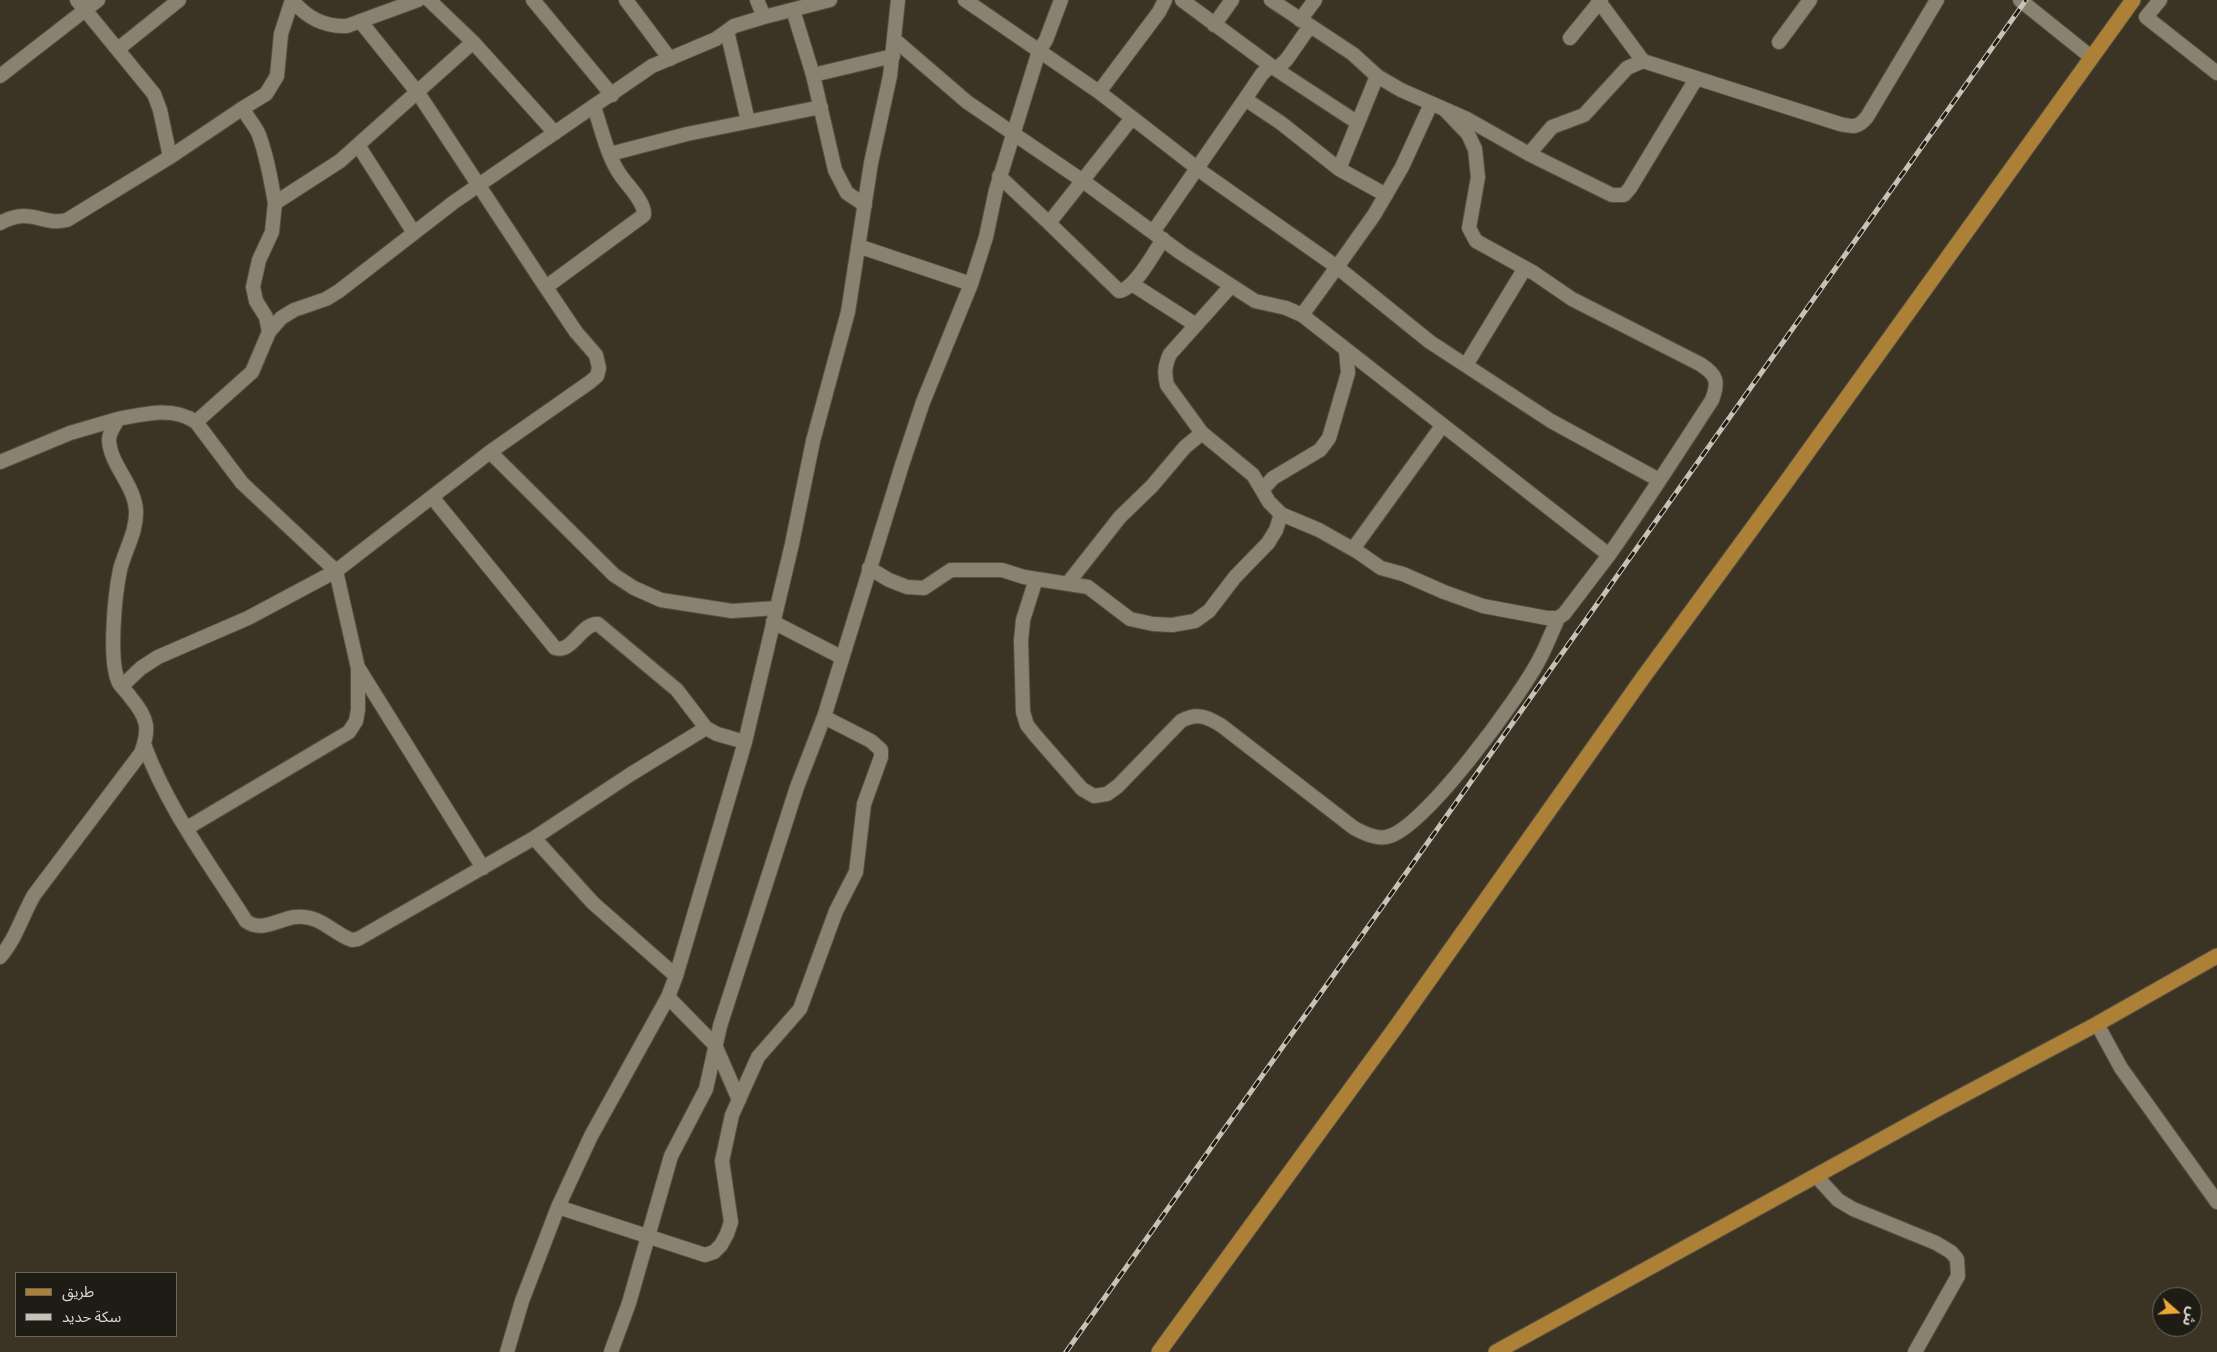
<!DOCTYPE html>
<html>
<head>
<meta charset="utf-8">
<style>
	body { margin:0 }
	#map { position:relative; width:2217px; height:1352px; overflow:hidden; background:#3b3425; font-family:"Titillium Web","Noto Sans Arabic",sans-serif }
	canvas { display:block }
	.legend { position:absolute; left:15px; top:1272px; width:162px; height:65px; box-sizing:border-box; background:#1f1c15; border:1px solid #6b675f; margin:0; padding:6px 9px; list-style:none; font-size:15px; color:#dcd8cf }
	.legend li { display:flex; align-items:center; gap:10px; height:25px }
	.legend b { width:25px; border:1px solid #6b675f }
	.north { position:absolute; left:2152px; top:1287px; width:50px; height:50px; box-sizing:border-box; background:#1f1c15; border:1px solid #6b675f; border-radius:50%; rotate:109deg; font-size:14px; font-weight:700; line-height:20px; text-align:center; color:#dcd8cf }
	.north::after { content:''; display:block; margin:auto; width:18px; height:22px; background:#eaaa39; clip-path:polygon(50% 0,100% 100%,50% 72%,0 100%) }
</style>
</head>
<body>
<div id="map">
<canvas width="2217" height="1352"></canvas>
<ul class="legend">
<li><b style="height:6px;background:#ac8037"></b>طريق</li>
<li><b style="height:6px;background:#c6c2b8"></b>سكة حديد</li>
</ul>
<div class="north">ش</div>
</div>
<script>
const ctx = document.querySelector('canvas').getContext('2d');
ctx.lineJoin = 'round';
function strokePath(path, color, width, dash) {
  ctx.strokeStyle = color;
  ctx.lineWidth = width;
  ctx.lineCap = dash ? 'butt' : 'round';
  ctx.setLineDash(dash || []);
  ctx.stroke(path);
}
const minor = new Path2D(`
	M77 0 154 94 160 110 170 157 243 108
	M292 0C307 18 324 27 347 26L418 0
	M429 0 473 42 555 133
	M533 0 612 95
	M626 0 670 59
	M757 0 764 17 830 0
	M965 0 1099 92 1159 12 1165 0
	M1182 0 1274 68 1358 123
	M1271 0 1353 54 1377 76 1401 90 1467 119 1529 154 1552 127 1584 115 1627 68 1643 61 1840 124C1853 127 1858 128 1867 117L1937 0
	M1598 0 1643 61
	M2020 0 2091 57
	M2160 0 2146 17 2217 73
	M793 10 813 75 835 170 847 193 865 205
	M1300 20 1315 0
	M360 21 418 93 541 280 576 332 596 355 599 368 597 376 590 382 490 452
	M1214 25 1232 0
	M1310 26 1287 59 1280 66 1267 69 1262 74 1245 99 1281 123 1339 169 1386 195
	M727 31 748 121
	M1570 38 1601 0
	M895 40 967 102 1083 181 1181 253 1255 301 1286 308 1302 315 1337 267 1206 175 1099 92
	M1779 42 1810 0
	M118 49 179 0
	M813 75 893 56
	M0 76 98 0
	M1431 104 1402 167 1374 215 1337 267 1430 342 1551 421 1659 480
	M358 145 414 233
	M610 154 687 134 821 107
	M1529 154 1612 195H1624L1630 188 1696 79
	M1339 169 1377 76
	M999 176 1049 223 1132 118
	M275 203C271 180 267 157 259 135 255 125 247 118 243 108L266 94 277 76 281 34 292 0
	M0 223C32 206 40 226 67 220L170 157
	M1049 223 1119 291C1135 289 1154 253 1163 239
	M1153 232 1245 99
	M858 246 971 284
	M1132 284 1196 325
	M546 287 644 215C645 202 628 186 621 176 607 156 602 130 594 107
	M1302 315 1609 555C1645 504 1678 452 1712 400 1719 381 1717 375 1700 364L1572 299 1534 273 1476 241 1469 228 1478 177 1475 149 1468 134 1445 110
	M269 332 266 317 256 301 253 287 259 260 272 232 275 203 340 161 473 42
	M1466 365 1525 268
	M1202 433 1167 385C1164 372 1165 365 1170 354L1231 286
	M0 462 70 433 118 419
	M432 497 555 648C572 654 582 622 598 624L677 690 706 728 717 734 745 742
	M1281 514 1319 530 1358 552 1381 568 1403 574 1444 592 1483 606 1547 618H1558L1564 614 1609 555
	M1353 549 1442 426
	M869 568 889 580 907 587 924 588 951 570H1002L1024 577 1088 587 1130 619 1153 624 1172 625 1195 621 1209 611 1235 577 1268 543 1276 530 1281 514 1269 502 1262 490 1273 478 1320 450 1329 438 1348 373 1346 350
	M1036 579 1023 620 1021 641 1023 712 1027 725 1035 735 1082 789 1094 796 1107 794 1118 786 1181 721C1197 712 1208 717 1222 726L1354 828C1364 833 1375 839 1386 837 1422 832 1521 695 1539 660 1546 647 1552 632 1558 618
	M1068 583 1120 517 1152 486 1185 447 1202 433 1253 475 1262 490
	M773 622 841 657
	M359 669 483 868
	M122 686 141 668 158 657 248 618 336 571 490 452 614 575 634 588 661 600 732 611 777 608
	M144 744C167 808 210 864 246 921 262 933 278 919 295 917 320 914 332 933 352 940L358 939 534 838 631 774 706 728
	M187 828 349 732 356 721 358 710V668L336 571 242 483 196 422
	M534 838 593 903 676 976
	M0 957C16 939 22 916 34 895L141 753C150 729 148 718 131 698 128 693 122 688 119 683 108 661 115 594 120 570 125 550 137 531 136 511 135 485 110 465 109 440 109 432 115 425 118 419 145 414 172 406 196 422L252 372 269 332 281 318 294 310 326 299 339 291 454 202 652 66 716 39 734 26 764 17
	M668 997 715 1045 739 1100
	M2097 1024 2121 1068 2217 1202
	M1816 1176 1838 1200 1853 1209 1936 1243 1951 1252 1957 1259 1958 1276 1915 1352
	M558 1207 705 1255 714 1252 721 1245 727 1234 731 1222 722 1161 732 1115 758 1057 800 1009 836 911 856 872 864 804 881 757V750L871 741 824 717
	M507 1352 522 1301 558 1207 591 1136 668 997 676 976 745 742 792 544 813 441 848 312 871 163 890 76 898 0
	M611 1352 629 1303 671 1156 706 1089 720 1026 797 787 824 717 902 465 923 402 971 284 986 237 996 190 1039 51 1046 40 1061 0`);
const major = new Path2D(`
	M1159 1352 1396 1027 1642 679 1784 485 2133 0
	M1496 1352 1939 1108 2097 1024 2217 956`);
strokePath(minor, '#565043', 16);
strokePath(major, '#565043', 17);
strokePath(minor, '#8a8271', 14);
strokePath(major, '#ac8037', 15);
const rail = new Path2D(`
	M1066 1352 2026 0`);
strokePath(rail, '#c6c2b8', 5);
strokePath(rail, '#1f1c15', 3, [9]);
</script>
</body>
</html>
